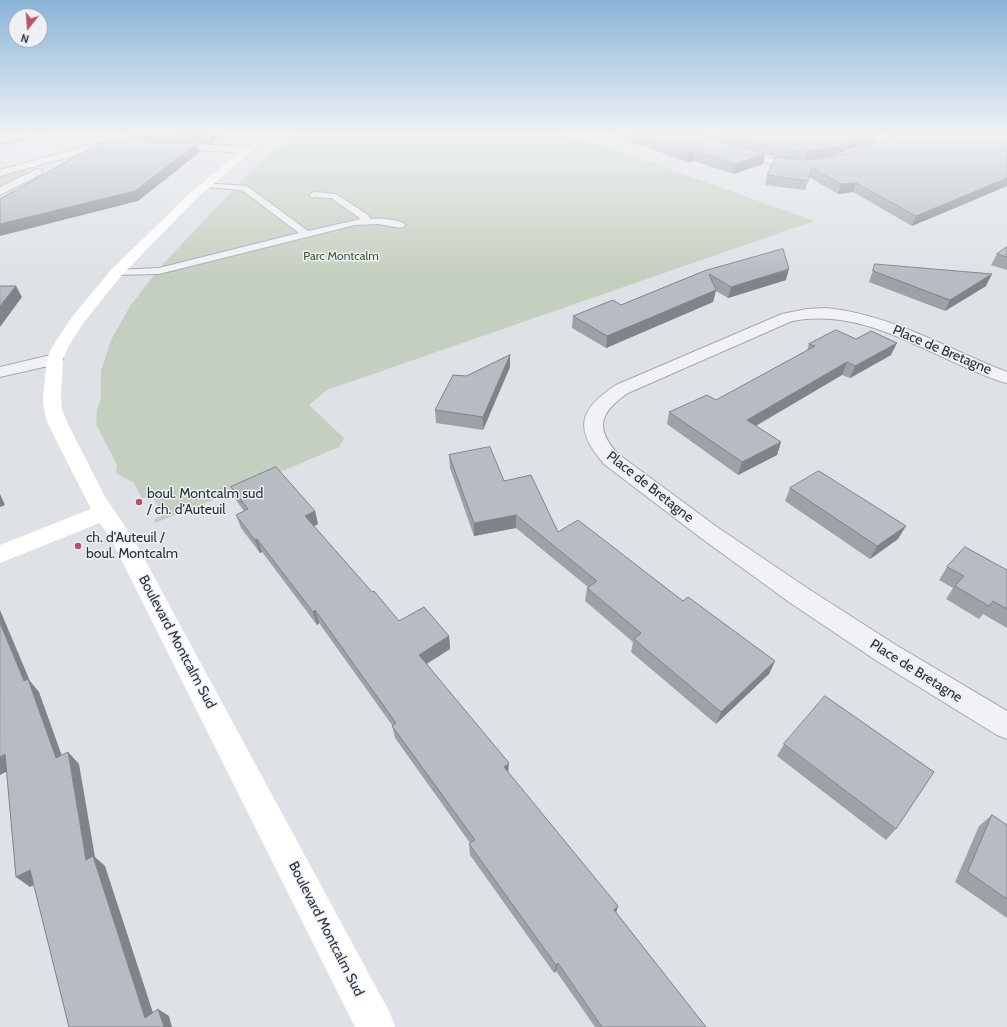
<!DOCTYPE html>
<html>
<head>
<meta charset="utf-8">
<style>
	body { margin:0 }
	#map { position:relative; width:1007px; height:1027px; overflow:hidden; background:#dee2e6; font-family:Cabin,sans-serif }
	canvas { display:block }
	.north { position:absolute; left:8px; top:8px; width:40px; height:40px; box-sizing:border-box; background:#edf1f4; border:1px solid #9fa4aa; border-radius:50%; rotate:197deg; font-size:11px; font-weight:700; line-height:16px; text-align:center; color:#29313b }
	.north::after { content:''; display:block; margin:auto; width:14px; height:18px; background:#bf4f6b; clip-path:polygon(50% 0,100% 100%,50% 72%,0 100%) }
</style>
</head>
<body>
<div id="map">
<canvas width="1007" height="1027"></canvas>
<div class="north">N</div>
</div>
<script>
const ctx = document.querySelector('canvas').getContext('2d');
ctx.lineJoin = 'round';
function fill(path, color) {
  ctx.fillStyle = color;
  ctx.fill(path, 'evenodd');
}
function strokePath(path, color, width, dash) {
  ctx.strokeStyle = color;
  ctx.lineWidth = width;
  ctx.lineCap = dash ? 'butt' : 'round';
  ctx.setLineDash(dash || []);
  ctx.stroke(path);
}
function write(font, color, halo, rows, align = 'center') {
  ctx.font = font + ' Cabin,sans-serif';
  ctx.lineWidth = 3;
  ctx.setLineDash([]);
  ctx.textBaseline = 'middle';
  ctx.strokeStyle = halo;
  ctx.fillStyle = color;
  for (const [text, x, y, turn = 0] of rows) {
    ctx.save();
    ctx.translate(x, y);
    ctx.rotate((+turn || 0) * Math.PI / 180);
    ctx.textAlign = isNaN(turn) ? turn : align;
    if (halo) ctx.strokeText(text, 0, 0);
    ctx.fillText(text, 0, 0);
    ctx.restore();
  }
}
fill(new Path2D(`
	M0 134H53L0 147Z
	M295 134H558L603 145 814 221 327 390 309 405 344 438 339 447 221 497 155 523 154 519 163 515 152 495 142 499 134 483 116 473 117 465 96 424 97 410 101 398V371L111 340 130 306 162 265 248 174Z
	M21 170 29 171 0 187V176Z`), '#c5cfc0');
const lane = new Path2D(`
	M26 134H38L35 136 0 142V138Z
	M203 183 247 186 308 231 361 219 331 198 311 197 310 195 314 192 336 194 368 215 370 219C378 218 400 219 406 225L401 228 378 224 355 225 159 274 112 275 111 273 112 271 116 270 159 268 299 233 242 190 206 187 202 185Z`);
const street = new Path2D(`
	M679 134H692L770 158 803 162 808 165C798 178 699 142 681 136Z
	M869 134H879L887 138 889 143 887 145 863 154H855L854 152 855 150 879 141 870 136Z
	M118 141 121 142 123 144 121 146 94 150 0 176V170L93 144Z
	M168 143 247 147 252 150 247 153 164 148 163 146Z
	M37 169 41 170 42 172 41 174 0 195V187Z
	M826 308C890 314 948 349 1007 372V383C993 380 980 373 967 368 909 343 857 309 792 321L628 393C600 412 594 428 618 454L717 527 807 588 896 645 1007 711V739L997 735 877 661 789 602 701 538 604 464C574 429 578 410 616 385L782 314 807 309Z
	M55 354 61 355 63 359 61 363 0 377V367Z`);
strokePath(lane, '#a4a9af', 2);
strokePath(street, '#a4a9af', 2);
fill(lane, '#f0f2f5');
fill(street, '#f0f2f5');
fill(new Path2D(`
	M262 134H272L198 197 121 276 84 322 68 347 63 359 61 397 62 410 67 422 105 497 133 538 390 1013 395 1027H355L112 541 100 523 0 563V545L91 509 47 422 44 410 43 397 47 359 52 347 72 317 111 270 190 193Z`), '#fff');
fill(new Path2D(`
	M121 134H225L211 144 123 140Z
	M601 134H878L875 141 849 150 828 157 807 160 826 158 851 152 889 138 881 134H1007V186L912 226 853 192 838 194 809 177 805 190 765 185 767 175 776 157 765 154 763 164 733 174 694 161 687 162 617 137Z
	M1007 247V270L991 265 997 254Z
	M875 264 986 286 945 311 869 282Z
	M704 271 786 280 728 298 716 291 713 302 606 348 572 328 573 316 621 305Z
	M856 339 891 355 850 378 842 375 756 426 781 442 777 455 738 475 667 424 669 412 716 400 807 351 809 344Z
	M510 355V367L483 430 436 423 435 410 466 376Z
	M449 455 504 481 558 532 683 601 775 661 769 674 716 724 631 652 633 642 585 601 587 588 588 587 516 528 474 536 450 468Z
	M231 487 315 511 318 524 314 526 372 592 399 621 449 636 450 649 427 664 508 773 618 906 616 912 706 1027H595L556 971 554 973 470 855 469 844 470 843 395 738 392 725 319 623 317 625 262 552 260 553 241 528 236 515 244 511 236 500Z
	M790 488 898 539 870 559 785 501Z
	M947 567 1007 570V628L983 614 979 619 946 599 953 588 939 580Z
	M784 744 896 829 886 840 777 756Z
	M992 815 1007 825V918L955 882 979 826Z`), '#9da2a7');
fill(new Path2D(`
	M211 134H225L211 144 209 135Z
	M874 134H878L875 141 849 150 828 157 804 160 807 151Z
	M197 143 200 152 138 201 0 236V224Z
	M695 151 694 161 687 162 689 153Z
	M765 154 763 164 733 174 735 164Z
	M1007 178V186L912 226 916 216Z
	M856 183 853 192 838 194 841 184Z
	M789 269 786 280 728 298 731 287Z
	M992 274 986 286 945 311 950 300Z
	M16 286 22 297 0 327V306Z
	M716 290 713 302 606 348 607 336Z
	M897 343 891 355 850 378 855 366Z
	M510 355V367L483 430V417Z
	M847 362 842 375 743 433 747 420Z
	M781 442 777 455 738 475 742 462Z
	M0 494 5 505 0 507Z
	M315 511 318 524 309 529 305 516Z
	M516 515V528L474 536V523Z
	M906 526 898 539 870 559 877 546Z
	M257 539 262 552 260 553 255 540Z
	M0 610 30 681 39 692 67 770 56 758 0 623Z
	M315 610 319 623 317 625 313 612Z
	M449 636 450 649 421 667 419 655Z
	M775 661 769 674 716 724 721 712Z
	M68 752 79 764 95 857 105 866 157 1025 145 1018 86 860Z
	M5 754 17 766 0 775V757Z
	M509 763 508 775 504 767Z
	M30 870 43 880 30 887 16 877Z
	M618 906 615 916 614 910Z
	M558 963 556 971 554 973 556 965Z
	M158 1009 169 1016 172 1027H164Z`), '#7f8488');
const building = new Path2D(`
	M178 134H211L209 135Z
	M632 134H697L765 154 735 164 695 151 689 153Z
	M725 134H874L830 148 807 151 791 150 758 144Z
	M894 134H1007V178L916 216 856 183 841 184 812 168 808 181 767 175 776 157 808 160 826 158 851 152 891 137Z
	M118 140 197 143 135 191 0 224V199L103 141Z
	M1007 247V257L997 254Z
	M783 249 789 269 731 287 709 274 716 290 607 336 573 316 613 300 621 305 704 271Z
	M875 264 992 274 950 300 873 271Z
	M0 286H16L0 306Z
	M836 330 856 339 871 331 897 343 855 366 847 362 747 420 781 442 742 462 669 412 707 395 716 400 815 346 809 344Z
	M510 355 483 417 435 410 453 375 466 376Z
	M490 447 504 481 531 475 558 532 578 520 683 601 688 597 775 661 721 712 634 639 641 633 587 588 597 581 516 515 474 523 449 455Z
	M276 467 315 511 305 516 372 592 374 591 399 621 424 607 449 636 419 655 509 763 504 767 618 906 614 910 706 1027H602L558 963 556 965 469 844 475 840 392 726 396 723 315 610 313 612 257 539 255 540 236 515 248 509 231 487Z
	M819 471 906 526 877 546 790 488Z
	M965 547 1007 570V609L993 601 989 606 955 586 964 576 947 567Z
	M0 623 24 681 28 679 56 758 68 752 86 860 93 856 145 1018 158 1009 164 1027H69L30 870 16 877 5 754 0 757Z
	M825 696 934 772 896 829 784 744Z
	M992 815 1007 825V899L968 872Z`);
fill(building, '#b6bcc2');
strokePath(building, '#7f8488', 1);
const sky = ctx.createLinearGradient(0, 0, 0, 277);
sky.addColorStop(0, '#89b4d9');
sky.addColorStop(0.48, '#f0f2f4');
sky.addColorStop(1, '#f0f2f400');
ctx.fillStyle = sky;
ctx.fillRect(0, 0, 1007, 277);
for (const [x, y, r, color] of [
	[139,502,4,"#bf4f6b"],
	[78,546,4,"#bf4f6b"]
]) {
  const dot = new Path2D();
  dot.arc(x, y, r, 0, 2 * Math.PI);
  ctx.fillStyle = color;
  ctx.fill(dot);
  strokePath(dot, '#edf1f4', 1.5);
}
write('12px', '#405538', '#edf1f4', [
	["Parc Montcalm",341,256]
]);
write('14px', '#29313b', '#edf1f4', [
	["Place de Bretagne",942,350,23],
	["Place de Bretagne",650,487,38],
	["Boulevard Montcalm Sud",177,642,62],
	["Place de Bretagne",916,671,32],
	["Boulevard Montcalm Sud",326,929,63]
]);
write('14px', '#29313b', '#edf1f4', [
	["boul. Montcalm sud",147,494],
	["/ ch. d'Auteuil",147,510],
	["ch. d'Auteuil /",86,538],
	["boul. Montcalm",86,554]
], 'left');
</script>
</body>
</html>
